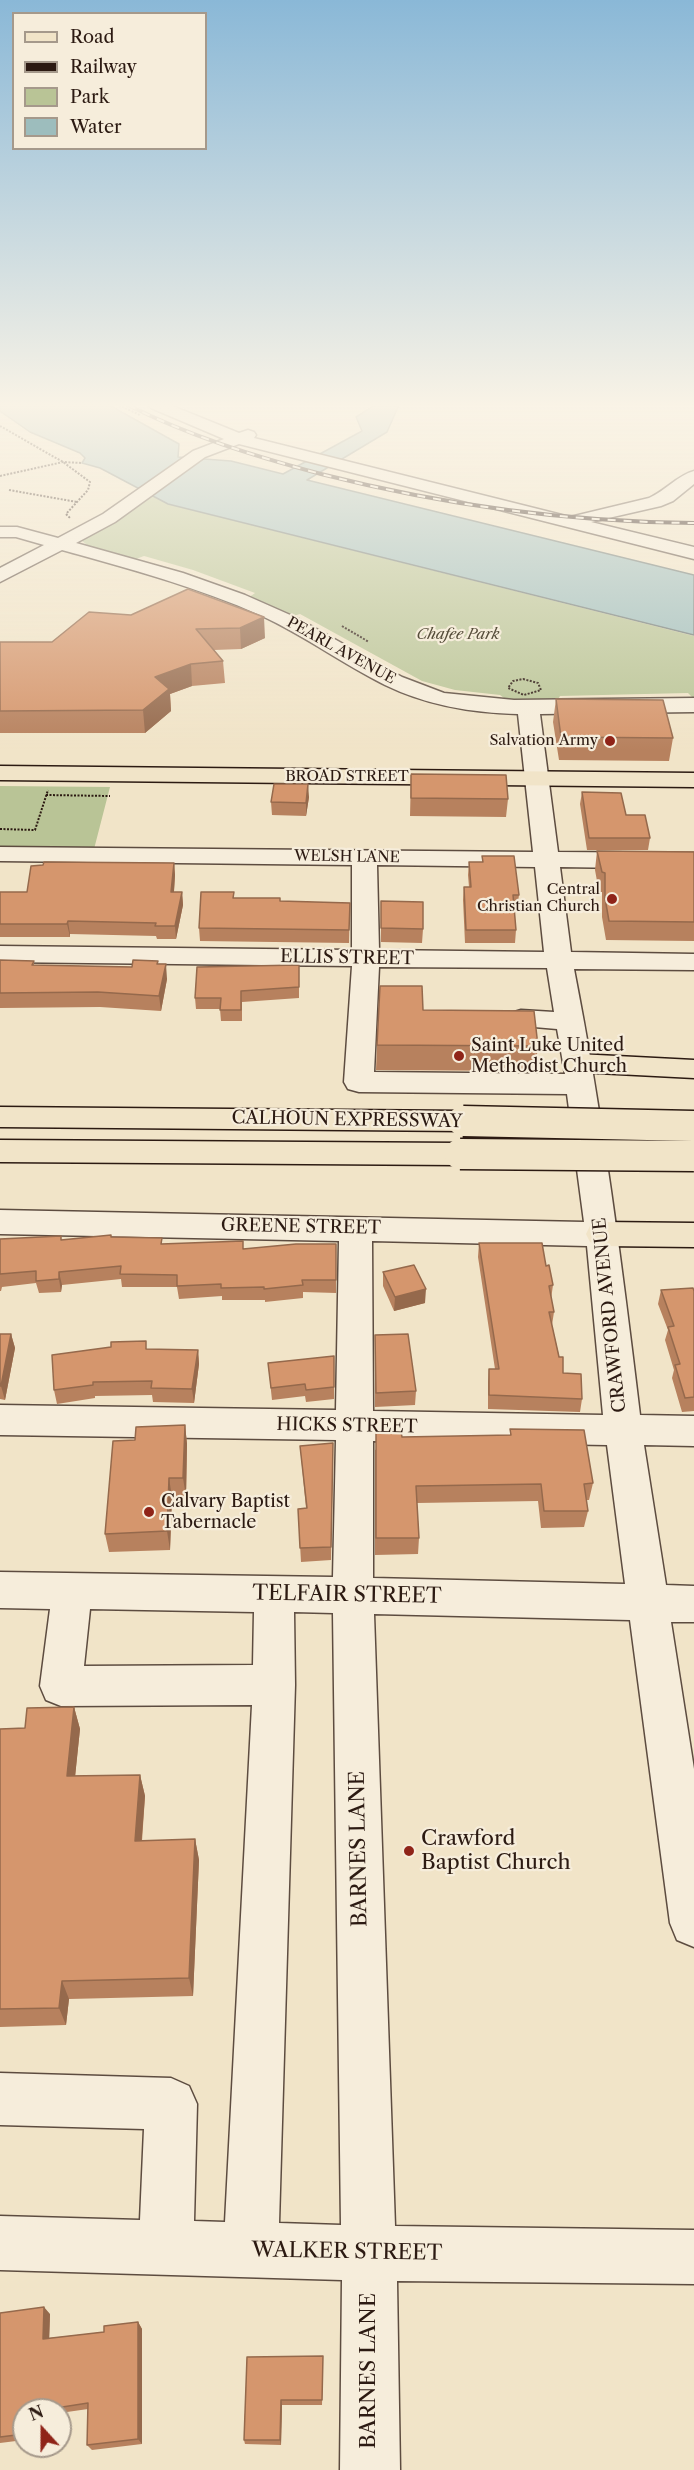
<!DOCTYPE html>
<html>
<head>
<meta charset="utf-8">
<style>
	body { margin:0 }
	#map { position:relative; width:694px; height:2470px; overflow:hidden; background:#f1e4c8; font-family:"Libre Caslon Text",serif }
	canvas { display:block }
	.legend { position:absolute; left:12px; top:12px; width:195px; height:138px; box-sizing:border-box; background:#f6eddb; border:2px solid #a5998b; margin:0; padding:8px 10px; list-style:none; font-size:18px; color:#2c1a12 }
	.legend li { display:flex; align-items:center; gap:12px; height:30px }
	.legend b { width:30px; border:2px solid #a5998b }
	.north { position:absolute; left:12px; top:2398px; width:60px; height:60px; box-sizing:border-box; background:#f6eddb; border:2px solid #a5998b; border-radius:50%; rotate:339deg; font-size:16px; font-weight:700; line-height:24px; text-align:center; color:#2c1a12 }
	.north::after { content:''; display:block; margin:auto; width:21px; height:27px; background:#8f2418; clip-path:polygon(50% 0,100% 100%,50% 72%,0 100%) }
</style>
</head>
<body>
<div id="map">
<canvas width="694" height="2470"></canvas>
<ul class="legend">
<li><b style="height:8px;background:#f1e4c8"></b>Road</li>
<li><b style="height:8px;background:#2c1a12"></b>Railway</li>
<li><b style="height:16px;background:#b9c496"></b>Park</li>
<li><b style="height:16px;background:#9dbdbd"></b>Water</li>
</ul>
<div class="north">N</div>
</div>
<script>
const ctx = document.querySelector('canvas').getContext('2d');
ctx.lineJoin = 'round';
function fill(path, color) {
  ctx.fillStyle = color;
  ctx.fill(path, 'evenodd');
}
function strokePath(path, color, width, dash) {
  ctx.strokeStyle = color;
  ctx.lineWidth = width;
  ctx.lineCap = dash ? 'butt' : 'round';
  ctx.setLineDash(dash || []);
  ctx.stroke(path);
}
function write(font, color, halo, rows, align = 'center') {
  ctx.font = font + ' "Libre Caslon Text",serif';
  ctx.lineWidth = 4.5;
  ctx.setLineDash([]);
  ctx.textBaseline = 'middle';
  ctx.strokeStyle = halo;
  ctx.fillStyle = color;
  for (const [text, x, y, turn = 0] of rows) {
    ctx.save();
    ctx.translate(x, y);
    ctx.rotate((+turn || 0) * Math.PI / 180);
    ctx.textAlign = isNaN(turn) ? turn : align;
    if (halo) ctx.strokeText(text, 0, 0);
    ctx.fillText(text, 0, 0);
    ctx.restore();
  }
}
fill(new Path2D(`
	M147 493 168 504 694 636V699L688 693 560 696 557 701H508L500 695 455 690 422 681 300 614 290 617 248 598 255 593 193 570 144 556 136 559 91 548 82 541 83 531Z
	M0 786 110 787 93 853 0 850Z`), '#b9c496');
const water = new Path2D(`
	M0 405H109L179 444 178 457 231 461 283 474 362 431 356 417 375 405H399L387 432 307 480 694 575V635L168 504 100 468 82 463 85 458 80 453 30 432 0 411Z`);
fill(water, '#9dbdbd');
strokePath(water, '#707c79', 1.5);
const minor = new Path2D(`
	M148 405H170L239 433 248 430 254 432 256 435 254 438 570 517 649 498C665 491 678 475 694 471V484L673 501 661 506 591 522 694 547V559L239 444 205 457 115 522 76 543 183 573 245 595 297 618 402 677 444 693 514 700 694 698V712L540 714 558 852 694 853V869L560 867 571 952 694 954V970L574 969C603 1117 622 1265 640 1415L694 1416V1446L644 1445 666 1585 694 1586V1622H671L694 1769V1947L677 1940 670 1923 630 1620 374 1614 395 2226 694 2230V2284L397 2281 400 2470H340L342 2280 0 2270V2216L140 2220 144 2129 0 2125V2073L171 2078 189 2086 197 2104 194 2221 225 2222 252 1705 61 1706 46 1700 40 1686 50 1609 0 1608V1572L333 1577 336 1440 0 1435V1405L336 1410 339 1241 0 1234V1210L584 1222 567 1094 359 1092 348 1089 344 1082 352 966 0 962V946L352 950V865L0 861V847L533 852 518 714C472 713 426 705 385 685 343 664 305 636 262 616 198 587 130 569 62 550L0 582V568L44 545 16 537H0V527H17L58 538 103 514 193 451 224 439 151 408ZM377 865 535 867 544 952 379 950ZM379 967 547 968 554 1012 521 1010 511 1013 507 1019 511 1025 557 1029 565 1074 374 1072ZM372 1241 587 1246 603 1415 373 1411ZM373 1441 607 1445 625 1584 373 1578ZM90 1609 254 1612 253 1665 84 1666ZM294 1612 333 1613 341 2225 279 2223 295 1685Z`);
const major = new Path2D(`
	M0 766 694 773V787L0 780Z`);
const highway = new Path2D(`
	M578 1054 694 1060V1078L578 1072 568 1070 563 1063 568 1056Z
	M0 1107 463 1111 474 1114 478 1121 474 1128 463 1131 0 1127Z
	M0 1140 460 1143 471 1146 476 1154 471 1162 460 1165 0 1162Z
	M602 1222 694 1223V1247L602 1246 590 1242 586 1234 590 1226Z`);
strokePath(minor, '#5d4c40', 3);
strokePath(major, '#2c1a12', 3);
strokePath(highway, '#2c1a12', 3);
strokePath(new Path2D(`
	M119 405 140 415
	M0 426 63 462 90 482 88 490 66 514 70 518
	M0 476 63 462 82 463
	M9 490 77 502
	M342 626 369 642
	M523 679 538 683 541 690 524 695 508 688 513 681Z
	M46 795 110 796
	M0 829 35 830 48 790`), '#2c1a12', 2, [2, 1.5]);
fill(minor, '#f6eddb');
fill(major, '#f1e4c8');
fill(highway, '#f1e4c8');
const rail = new Path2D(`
	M128 405C189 436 254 456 321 474 443 505 567 522 694 523`);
strokePath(rail, '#2c1a12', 4);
strokePath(rail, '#f6eddb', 2, [8]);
const highwayBridge = new Path2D(`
	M463 1121 694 1126
	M460 1154 694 1156`);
strokePath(highwayBridge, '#2c1a12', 33, []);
strokePath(highwayBridge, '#f1e4c8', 30);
fill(new Path2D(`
	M188 589 265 638 241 649 214 650 223 661 225 683 192 686 170 694 171 711 145 733H0V642H52L131 615Z
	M556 699 673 738 669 761 559 760 553 722Z
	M411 774 508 799 506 817 410 816Z
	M582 792 650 838 648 850H587L580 804Z
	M309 797 306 816 272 815 271 802Z
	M597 851 694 852V941L606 940 602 917V892H599L595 870Z
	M482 856 519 895 517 909H514L516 930 515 943H465L463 900 464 887H469L468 875 469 862H482Z
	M174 863 175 875 174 892H182L183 905 176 939H157L156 936 70 934V937H0V892H27Z
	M234 892V898L280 901 350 903 349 943 200 941 199 928Z
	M381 901 423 929 422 943 381 942Z
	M0 960 34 961V965L132 967 158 961V964L167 979 161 1011 100 1007 0 1008Z
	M299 965V998L242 1002V1021H221L220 1009H196L195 998Z
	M423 1010 538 1046 535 1071 376 1070 377 1045Z
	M111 1237 162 1238V1244L244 1249 336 1244V1293L303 1292V1298L265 1302V1300H222V1296L179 1299 177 1287H122L121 1279 62 1285 61 1292 39 1293 36 1283 2 1287 1 1291H0V1239L62 1240Z
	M479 1243 546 1266 553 1285 551 1299 554 1312 552 1325 563 1373 582 1399 580 1412 488 1409V1382L489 1369H495L478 1257Z
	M383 1272 425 1303 394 1311 383 1286Z
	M661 1290 694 1291V1411L682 1412 672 1378 674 1370 665 1340 668 1330 658 1304Z
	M0 1334H11L15 1348 5 1400 0 1399Z
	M375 1335 416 1391 415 1405 375 1407Z
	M148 1349 198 1350 199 1364 194 1403 153 1402 152 1395 95 1396V1398L57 1404 54 1390Z
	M334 1356V1399L306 1402 305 1396 272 1400 268 1363Z
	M185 1425 187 1444 186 1497H172L170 1550 109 1552 105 1534 135 1440Z
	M510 1429 593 1483 589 1500H586L588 1511 584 1527 541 1528 538 1501 417 1503 419 1538 418 1554 375 1555V1450L402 1437 510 1435Z
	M300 1446 333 1456 331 1560 301 1562 298 1509 306 1508Z
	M74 1707 80 1729 75 1776 140 1775 145 1796 142 1841 195 1839 199 1860 193 1996 69 1999 66 2025 0 2027V1729L25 1728Z
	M0 2313 50 2314 49 2338 104 2332 138 2322 142 2329V2444L92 2450 87 2445 88 2409 60 2413V2410H24V2440L0 2443Z
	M247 2357 323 2362 322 2405H282L281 2445 245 2444 244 2440Z`), '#b7815e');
fill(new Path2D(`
	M264 617 265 638 241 649 240 628Z
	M191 664 192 686 170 694 171 711 145 733 143 710 155 677Z
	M308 784 309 797 306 816V803Z
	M174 863 175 875 173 905 171 892Z
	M182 892 183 905 176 939 175 926Z
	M68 921 70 934V937L67 924Z
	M166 964 167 979 161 1011 159 996Z
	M59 1272 62 1285 61 1292 59 1279Z
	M426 1289 425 1303 394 1311 395 1297Z
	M11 1334 15 1348 5 1400 1 1386Z
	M198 1350 199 1364 194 1403 192 1389Z
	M185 1425 187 1444 186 1497 183 1478Z
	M169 1478 172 1497 170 1550 167 1531Z
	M74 1707 80 1729 73 1797 67 1776Z
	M140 1775 145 1796 140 1861 135 1841Z
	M195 1839 199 1860 193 1996 189 1978Z
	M62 1981 69 1999 66 2025 59 2008Z
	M44 2307 50 2314 49 2345 43 2339Z
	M138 2322 142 2329V2444L138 2439Z
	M281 2400 282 2405 281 2445 280 2440Z`), '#95694c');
const building = new Path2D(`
	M188 589 264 617 240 628 196 629 223 661 191 664 155 677 169 689 143 710 0 711V642H52L89 612 131 615Z
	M556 699 663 700 673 738 561 737Z
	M411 774 506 775 508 799 411 798Z
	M274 784H308L306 803 271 802Z
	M582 792 621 793 626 815H645L650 838H589Z
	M597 851 694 852V922L609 921 605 898V873L602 872Z
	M482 856H514L519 895H513L516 930H466L464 887H471L469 862H483Z
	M44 862 174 863 171 892H182L175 926H155L156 923 68 921 67 924H0V892H27L31 866 43 865Z
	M201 892H234L233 898H280V901L350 903 349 930 199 928Z
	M381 901 423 902V929L381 928Z
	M0 960 34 961 32 965 132 967 133 960 158 961 157 964H166L159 996 98 992 0 993Z
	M299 965V987L241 991V1010H220L221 998H195L197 967Z
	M380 986H422L423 1010 534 1011 538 1046 377 1045Z
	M111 1235V1237L162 1238 161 1244 243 1241V1249L296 1244H336V1280H302L303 1285 264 1289V1287L221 1288V1284L177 1286V1275L120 1274 121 1266 59 1272V1279L36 1281V1271L0 1274V1239L61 1236V1240Z
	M479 1243H542L546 1266 549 1265 553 1285 549 1286 554 1312H549L559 1357H563V1373L581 1374 582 1399 489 1395V1369H499Z
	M414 1265 426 1289 395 1297 383 1272Z
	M693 1288 694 1291V1397L685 1398 675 1365 680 1364 668 1327 674 1326 661 1290Z
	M0 1334H11L1 1386H0Z
	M408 1334 416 1391 376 1393 375 1335Z
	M146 1341V1349L198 1350 192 1389 151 1388 152 1381 93 1382V1385L54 1390 52 1355 111 1347V1342Z
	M334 1356V1387L306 1390 305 1384 271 1388 268 1363Z
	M185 1425 183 1478H169L167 1531 105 1534 113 1441 135 1440 136 1427Z
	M510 1429 584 1430 593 1483 584 1484 588 1511H544L541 1484 416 1486 419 1538H376V1433L401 1432 402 1437 511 1435Z
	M333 1443 331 1547 300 1548 298 1509 307 1508 300 1446Z
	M74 1707 67 1776 140 1775 135 1841 195 1839 189 1978 62 1981 59 2008 0 2009V1729L25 1728 27 1708Z
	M44 2307 43 2339 104 2332V2326L138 2322V2439L87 2445 88 2403 43 2410H24V2434L0 2437V2313Z
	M323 2356 322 2400H281L280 2440H244L247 2357Z`);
fill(building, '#d5966d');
strokePath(building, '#95694c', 1.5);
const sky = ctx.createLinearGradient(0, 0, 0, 751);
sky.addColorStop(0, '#8ab8d7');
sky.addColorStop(0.54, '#f9f3e6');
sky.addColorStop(1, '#f9f3e600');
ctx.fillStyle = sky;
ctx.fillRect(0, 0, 694, 751);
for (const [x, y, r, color] of [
	[610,741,6,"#8f2418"],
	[612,899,6,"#8f2418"],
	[459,1056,6,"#8f2418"],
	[149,1512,6,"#8f2418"],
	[409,1851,6,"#8f2418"]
]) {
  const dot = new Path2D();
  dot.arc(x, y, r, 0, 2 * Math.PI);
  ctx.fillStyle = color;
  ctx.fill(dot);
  strokePath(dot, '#f6eddb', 2);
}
write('italic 15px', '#564d3a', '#f6eddb', [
	["Chafee Park",458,635]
]);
write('15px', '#2c1a12', '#f6eddb', [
	["PEARL AVENUE",341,651,29],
	["BROAD STREET",347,777],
	["WELSH LANE",347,857,1]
]);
write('15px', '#2c1a12', '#f6eddb', [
	["Salvation Army",598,741],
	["Central",600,890],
	["Christian Church",600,907]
], 'right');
write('18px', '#2c1a12', '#f6eddb', [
	["ELLIS STREET",347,958,1],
	["CALHOUN EXPRESSWAY",347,1120,1],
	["GREENE STREET",301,1227,1],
	["CRAWFORD AVENUE",610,1315,-96],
	["HICKS STREET",347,1426,1]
]);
write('18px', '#2c1a12', '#f6eddb', [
	["Saint Luke United",471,1046],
	["Methodist Church",471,1067],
	["Calvary Baptist",161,1502],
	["Tabernacle",161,1523]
], 'left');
write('21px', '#2c1a12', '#f6eddb', [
	["TELFAIR STREET",347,1595,1],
	["BARNES LANE",359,1849,-91],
	["WALKER STREET",347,2252,1],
	["BARNES LANE",369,2371,-90]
]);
write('21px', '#2c1a12', '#f6eddb', [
	["Crawford",421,1839],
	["Baptist Church",421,1863]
], 'left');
</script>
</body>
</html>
